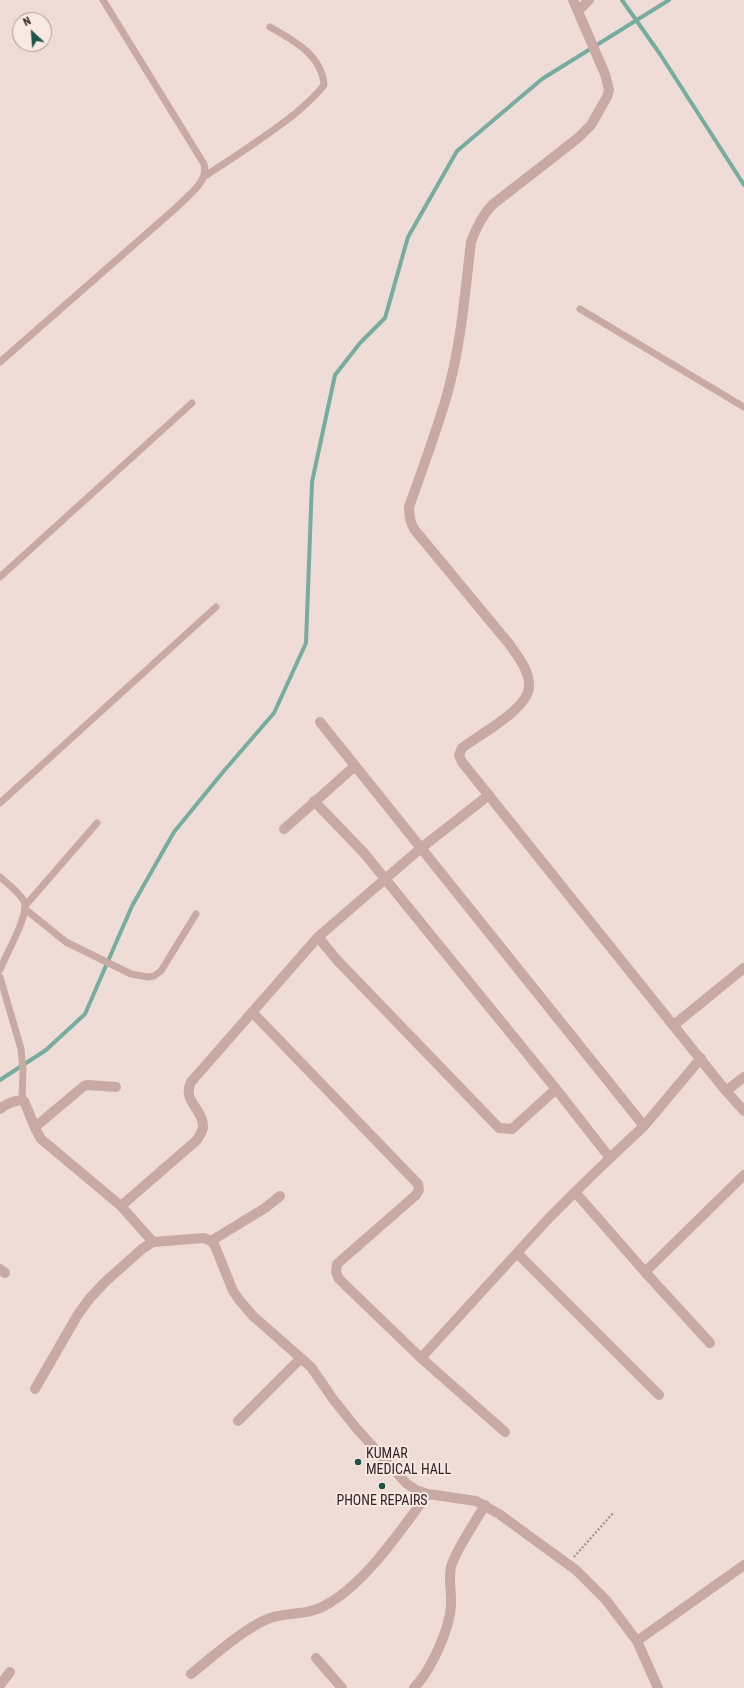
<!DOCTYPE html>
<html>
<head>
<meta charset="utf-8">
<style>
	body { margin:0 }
	#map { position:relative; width:744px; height:1688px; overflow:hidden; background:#f0dcd7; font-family:"Roboto Condensed",sans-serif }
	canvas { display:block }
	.north { position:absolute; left:12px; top:12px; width:40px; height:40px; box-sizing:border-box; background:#f8e8e2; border:1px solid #a99a96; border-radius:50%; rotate:334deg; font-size:11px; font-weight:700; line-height:16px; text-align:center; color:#332525 }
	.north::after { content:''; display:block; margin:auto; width:14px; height:18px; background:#1b5346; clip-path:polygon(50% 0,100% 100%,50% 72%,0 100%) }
</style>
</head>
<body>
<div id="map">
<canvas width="744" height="1688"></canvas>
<div class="north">N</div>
</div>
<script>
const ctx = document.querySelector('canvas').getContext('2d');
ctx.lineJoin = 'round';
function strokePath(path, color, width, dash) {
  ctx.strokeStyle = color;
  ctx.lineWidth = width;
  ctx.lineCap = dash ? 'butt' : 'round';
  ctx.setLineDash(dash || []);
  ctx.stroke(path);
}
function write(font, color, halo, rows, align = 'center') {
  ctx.font = font + ' "Roboto Condensed",sans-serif';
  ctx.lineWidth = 4;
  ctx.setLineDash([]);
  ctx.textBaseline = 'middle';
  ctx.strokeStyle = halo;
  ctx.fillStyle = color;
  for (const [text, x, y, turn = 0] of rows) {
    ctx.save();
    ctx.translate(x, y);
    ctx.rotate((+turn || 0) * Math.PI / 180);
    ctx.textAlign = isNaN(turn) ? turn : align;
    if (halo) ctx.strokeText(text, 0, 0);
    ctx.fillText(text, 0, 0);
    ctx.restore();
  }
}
strokePath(new Path2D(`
	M622 0 660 54 744 185
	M0 1080 46 1050 85 1014 132 906 174 832 223 772 274 713 306 643 312 482 335 375 360 343 385 318 408 237 457 151 542 79 669 0`), '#76ad9f', 4);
strokePath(new Path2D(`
	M574 1557 614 1512`), '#b3938d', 2.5, [2, 2]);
strokePath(new Path2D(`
	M205 176C236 156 267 136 296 113 306 104 316 96 324 85 322 55 293 40 270 27
	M580 309 744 407
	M0 362 177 207C188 195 209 182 204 164L103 0
	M0 577 192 403
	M0 803 216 607
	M0 877C8 884 19 892 24 901 30 915 5 955 0 970
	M25 906 97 823
	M25 909 66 942 131 974 148 977 154 976 161 971 196 914
	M0 977 21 1049 23 1070 22 1100`), '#c8a9a3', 7);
strokePath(new Path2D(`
	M573 0 605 74 609 90 607 97 591 125 578 138 492 205C482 216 476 228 471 242 465 293 461 345 447 395 436 433 422 470 409 507 409 516 410 522 414 529L510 645C518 657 530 671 529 687 528 709 479 735 462 748L459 755 462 762 726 1091 744 1111
	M578 11 589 0
	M320 722 644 1126 610 1158
	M314 801 364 853 556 1089 610 1158 575 1192 645 1272 744 1175
	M284 829 355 766
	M318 937 337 960 499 1128 512 1129 556 1089
	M252 1012 418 1184 419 1190 416 1195 337 1264 336 1272 339 1279 421 1358
	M674 1025 744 968
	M726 1091 744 1077
	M0 1109C6 1104 16 1099 24 1101L36 1130 41 1139 121 1206 153 1242
	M644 1126 701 1058
	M35 1127 84 1086 87 1085 116 1087
	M121 1206 197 1140C199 1135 204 1131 203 1125 202 1108 182 1101 191 1082L318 937 421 848 489 795
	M211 1241 265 1208 280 1196
	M517 1253 659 1395
	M0 1269 5 1273
	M645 1272 710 1343
	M35 1389 77 1316 90 1298 105 1282 142 1249 153 1242 204 1238 211 1241 215 1246 233 1291 240 1301 253 1316 311 1367 333 1399 357 1429 406 1483 416 1490 428 1494 476 1501 499 1514 576 1570 606 1600 637 1641 658 1688
	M238 1421 301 1358
	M505 1432 421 1358 548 1219 575 1192
	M637 1641 744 1565
	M316 1658 342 1688
	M191 1674C211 1658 247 1626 270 1618 293 1611 308 1617 331 1602 369 1579 401 1529 428 1494
	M0 1685 10 1672
	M414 1688C431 1670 449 1631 451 1606 452 1593 448 1579 451 1567 455 1551 476 1521 485 1505`), '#c8a9a3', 10);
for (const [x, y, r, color] of [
	[358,1462,4,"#1b5346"],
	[382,1486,4,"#1b5346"]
]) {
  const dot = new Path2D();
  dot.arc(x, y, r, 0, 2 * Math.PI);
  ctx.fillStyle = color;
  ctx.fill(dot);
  strokePath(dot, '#f8e8e2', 1.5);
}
write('14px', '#332525', '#f8e8e2', [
	["KUMAR",366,1454],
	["MEDICAL HALL",366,1470],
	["PHONE REPAIRS",382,1501,"center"]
], 'left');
</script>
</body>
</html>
